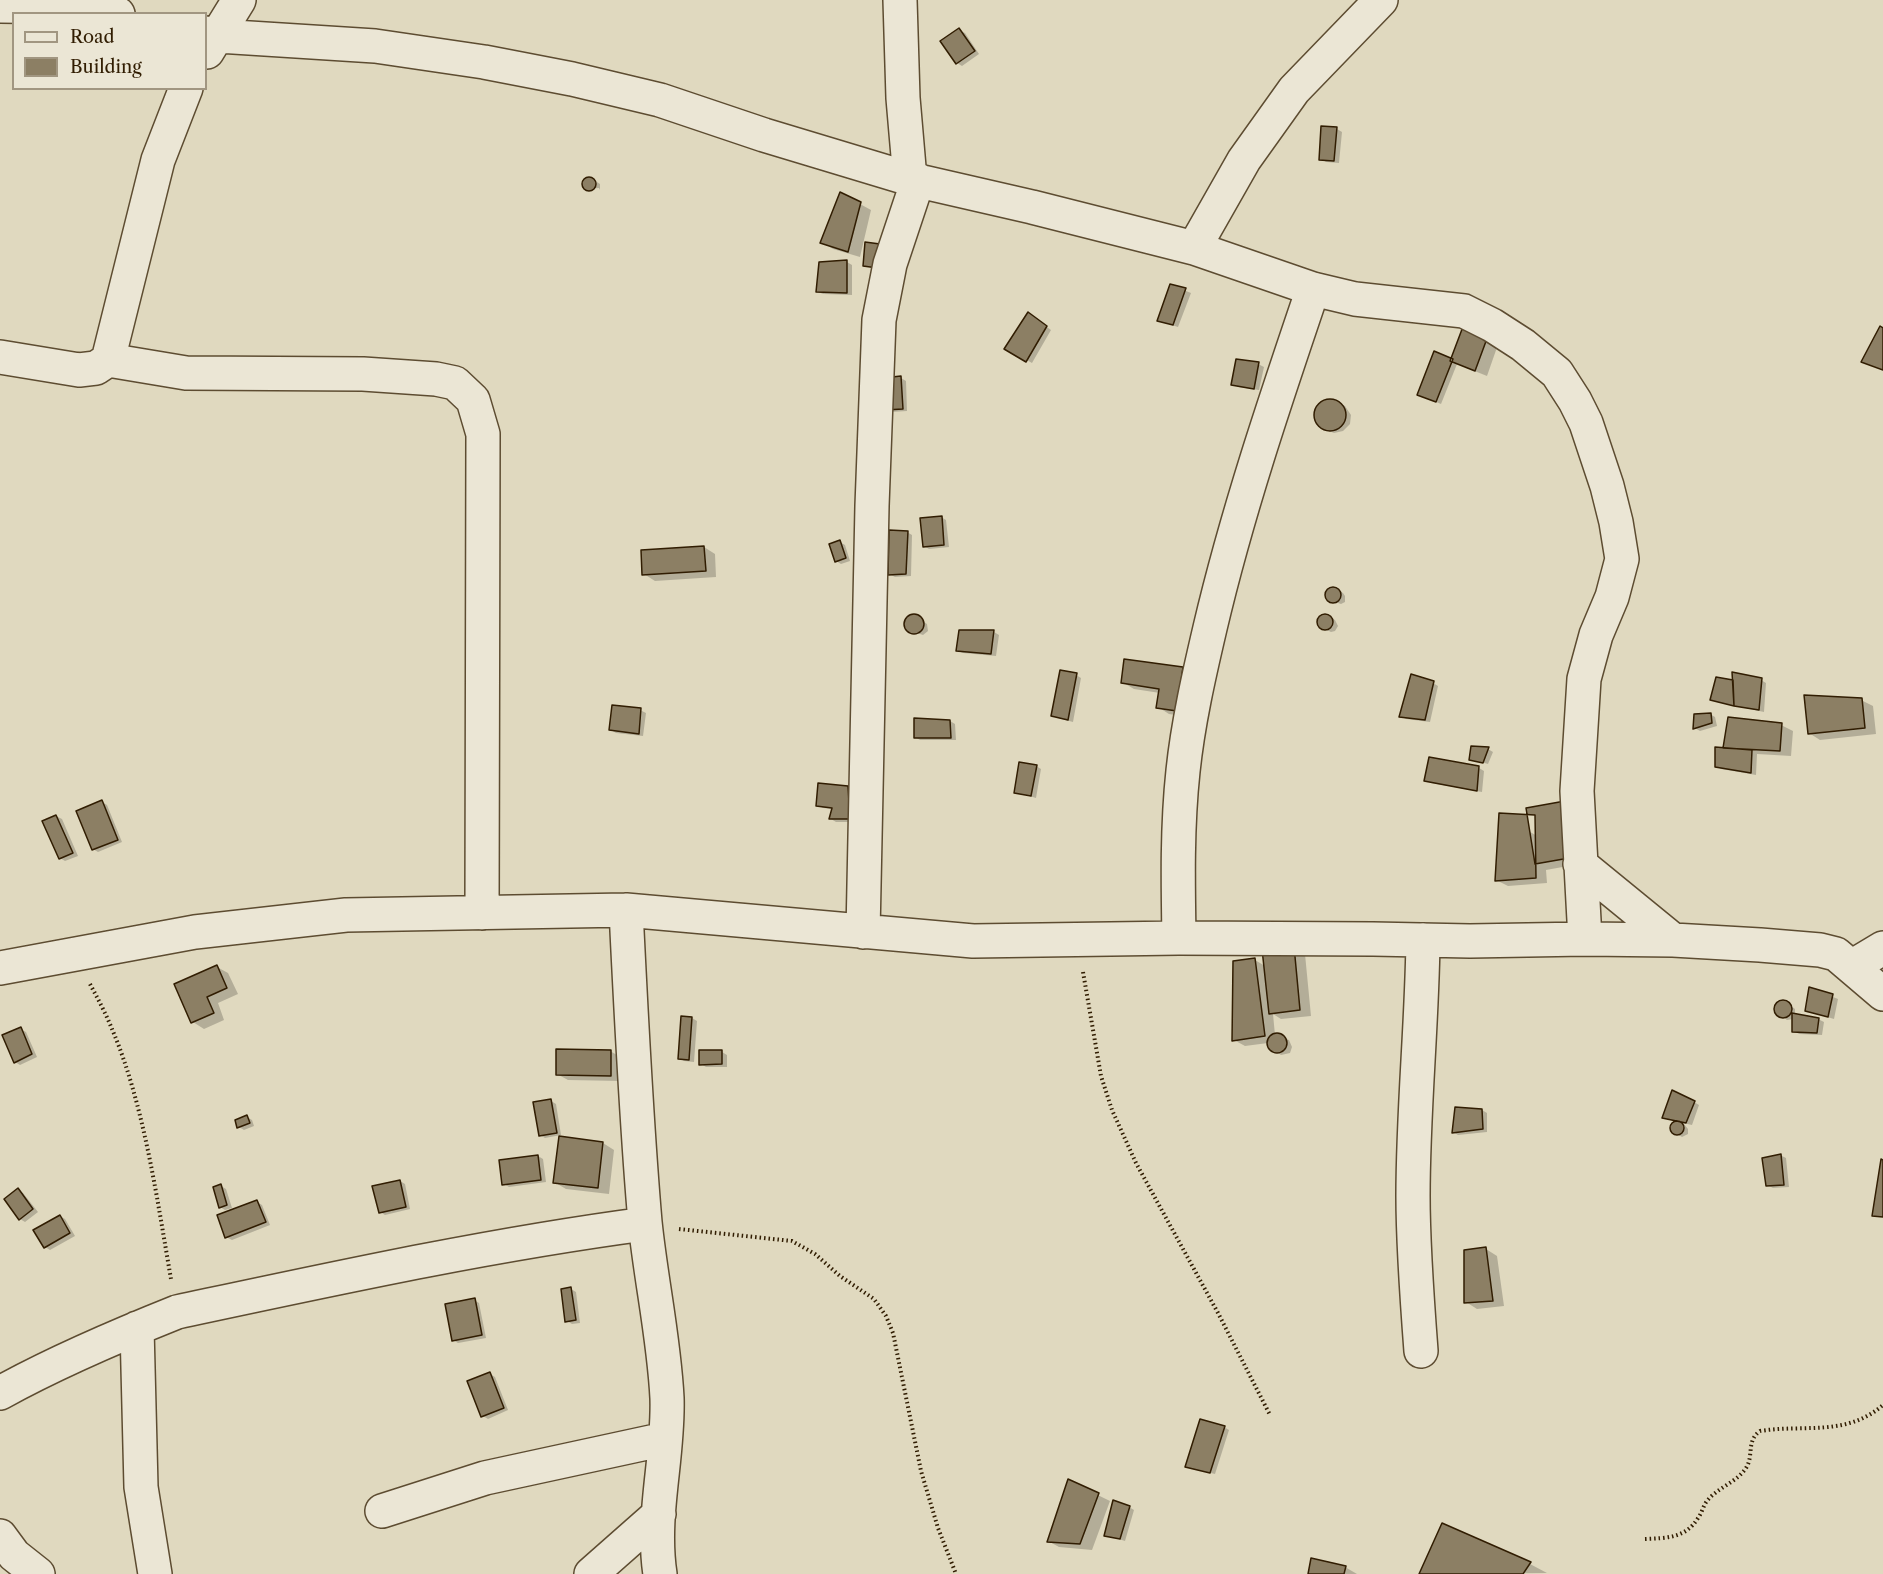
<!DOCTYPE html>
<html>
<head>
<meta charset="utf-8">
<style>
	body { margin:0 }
	#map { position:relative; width:1883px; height:1574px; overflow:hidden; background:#e0d9bf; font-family:"Libre Caslon Text",serif }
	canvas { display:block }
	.legend { position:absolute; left:12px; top:12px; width:195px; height:78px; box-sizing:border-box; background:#ebe6d5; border:2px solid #a19681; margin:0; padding:8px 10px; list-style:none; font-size:18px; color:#311d02 }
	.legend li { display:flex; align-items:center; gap:12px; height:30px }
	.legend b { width:30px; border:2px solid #a19681 }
</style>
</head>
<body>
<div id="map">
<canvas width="1883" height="1574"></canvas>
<ul class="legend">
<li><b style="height:8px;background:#ebe6d5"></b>Road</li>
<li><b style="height:16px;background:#8c7f64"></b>Building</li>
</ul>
</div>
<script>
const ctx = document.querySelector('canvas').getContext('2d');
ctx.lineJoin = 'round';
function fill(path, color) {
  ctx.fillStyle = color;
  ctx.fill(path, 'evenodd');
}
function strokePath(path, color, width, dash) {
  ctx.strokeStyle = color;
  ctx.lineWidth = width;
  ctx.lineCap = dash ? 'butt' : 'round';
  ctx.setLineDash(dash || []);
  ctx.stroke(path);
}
fill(new Path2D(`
	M959 30 965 33 979 54 962 66 957 63Z
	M1337 129 1342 132 1339 163 1326 162 1321 159Z
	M586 178H591L600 184V190L599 188 587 189 584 187V181Z
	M860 204 871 210 860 257 833 249 822 242Z
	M847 262 852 265V295L823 294 818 292Z
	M1171 285 1191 293 1178 327 1159 321Z
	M1033 317 1051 330 1032 363 1006 348Z
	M1467 318 1502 333 1487 376 1457 364 1441 404 1424 397 1452 360Z
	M1258 364 1264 367 1259 390 1238 387 1233 384Z
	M901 378 906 381 907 411 891 412Z
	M1329 399 1345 406 1351 415 1350 424 1343 431 1334 433 1329 431 1316 421 1315 411 1317 406Z
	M941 517 946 520 949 547 929 549 924 546Z
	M907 532 912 535 911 576 895 577 889 574Z
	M840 542 845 545 850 561 841 564 836 561Z
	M704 547 715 554 716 577 655 581 644 574Z
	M1329 590H1337L1343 593 1345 596V602L1341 604 1329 600 1327 596Z
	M1325 615 1335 620 1338 626 1335 631 1331 632 1321 627 1319 621Z
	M914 616 927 624 928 631 923 635 908 630 906 625 910 617Z
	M961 632H994L999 635 996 656 963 653 958 651Z
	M1183 669 1194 675 1188 717 1169 714 1158 707 1160 693 1134 689 1122 682Z
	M1076 675 1081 678 1073 722 1058 718 1053 715Z
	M1761 680 1766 683 1764 712 1717 702 1712 699Z
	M1433 683 1438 686 1430 722 1406 719 1401 716Z
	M1861 700 1873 706 1876 734 1820 740 1809 733Z
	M640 710 646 713 643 736 616 733 611 730Z
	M1710 714 1715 717 1717 726 1700 731 1695 728Z
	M950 721 955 724 956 740H920L915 737Z
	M1781 725 1793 731 1791 756 1757 754 1756 775 1721 769 1716 766 1730 750Z
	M1488 749 1493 752 1488 764 1471 759Z
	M1430 759 1479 768 1484 771 1482 792 1431 783 1426 780Z
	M1036 766 1041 769 1036 798 1016 792Z
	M847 787 853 790 855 822H836L831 819 833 809 823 808 818 805Z
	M102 802 107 805 122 842 98 852 93 849Z
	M1500 815 1585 863 1546 870 1547 883 1508 886 1496 880Z
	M56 816 62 819 78 856 65 861 60 858Z
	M1263 950 1305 954 1311 1016 1281 1019 1273 1014 1275 1035 1289 1040 1292 1047 1290 1053 1281 1055 1269 1046 1268 1043 1245 1046 1234 1040 1255 960 1265 966Z
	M217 967 228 973 238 994 218 1003 224 1020 204 1029 193 1022 176 985Z
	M1811 988 1838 999 1834 1019 1807 1011Z
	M1779 1003H1786L1791 1006 1795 1009V1015L1818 1019 1824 1022 1822 1035 1799 1034 1794 1031 1793 1019 1787 1020 1776 1011Z
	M692 1018 697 1021 694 1062 684 1061 679 1058Z
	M20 1029 26 1032 37 1057 20 1065 15 1062Z
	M610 1051 622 1058 621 1081 568 1080 557 1074Z
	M722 1052 727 1055V1067H706L701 1064Z
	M551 1101 556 1104 561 1135 545 1138 540 1135Z
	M1694 1102 1699 1105 1692 1125 1683 1123 1688 1129V1134L1682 1137 1672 1131 1673 1125 1677 1122 1663 1117Z
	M1482 1110 1487 1113V1132L1458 1135 1453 1132Z
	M247 1117 252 1120 254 1126 244 1130 239 1127Z
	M560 1138 603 1143 614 1150 609 1194 566 1189 554 1182Z
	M1780 1155 1786 1158 1789 1187 1773 1188 1767 1185Z
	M538 1156 543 1159 546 1182 509 1187 504 1184Z
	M400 1181 405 1184 410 1209 385 1215 380 1212Z
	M221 1186 226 1189 232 1208 225 1210 220 1207Z
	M18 1190 23 1193 38 1212 25 1222 20 1219Z
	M257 1202 262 1205 270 1225 232 1240 226 1237Z
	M60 1216 65 1219 75 1236 50 1250 45 1247Z
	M1486 1249 1497 1256 1504 1306 1477 1309 1466 1302Z
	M571 1289 576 1292 580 1323 572 1324 567 1321Z
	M474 1300 479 1303 486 1338 458 1343 453 1340Z
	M490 1374 495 1377 508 1410 488 1419 483 1416Z
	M1224 1427 1229 1430 1215 1474 1187 1467Z
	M1069 1481 1110 1501 1092 1550 1059 1547 1048 1541Z
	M1129 1507 1134 1510 1125 1541 1106 1535Z
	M1443 1525 1530 1564 1547 1573 1420 1574Z
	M1345 1567 1357 1574H1309Z`), '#0003');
const building = new Path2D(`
	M959 28 975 51 956 64 940 41Z
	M1321 126 1337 127 1334 161 1319 160Z
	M582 184a7 7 0 1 1 14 0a7 7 0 1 1-14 0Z
	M840 192 861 202 848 252 820 243Z
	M865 242 895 246 892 270 863 266Z
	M847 260V293L816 292 819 262Z
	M1170 284 1186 288 1173 325 1157 321Z
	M1028 312 1047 326 1026 362 1004 349Z
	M1467 316 1492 325 1475 371 1450 361Z
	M1880 326 1883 328V370L1861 362Z
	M1434 351 1453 359 1436 402 1417 395Z
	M1236 359 1259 362 1254 389 1231 385Z
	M901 376 903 409 885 410 883 378Z
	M1314 415a16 16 0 1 1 32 0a16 16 0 1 1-32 0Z
	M942 516 944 545 923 547 920 518Z
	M889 530 908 531 906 574 888 575Z
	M840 540 846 558 835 562 829 544Z
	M704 546 706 571 642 575 641 550Z
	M1325 595a8 8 0 1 1 16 0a8 8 0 1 1-16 0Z
	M1317 622a8 8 0 1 1 16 0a8 8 0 1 1-16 0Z
	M904 624a10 10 0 1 1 20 0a10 10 0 1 1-20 0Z
	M959 630H994L991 654 956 651Z
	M1124 659 1183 667 1177 711 1156 708 1159 689 1121 683Z
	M1060 670 1077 673 1068 720 1051 716Z
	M1732 672 1762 678 1759 710 1734 706Z
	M1411 674 1434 681 1425 720 1399 717Z
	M1716 677 1733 680 1734 706 1710 700Z
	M1804 695 1862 698 1865 728 1808 734Z
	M612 705 641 708 639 734 609 730Z
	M1711 713 1712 723 1693 729 1694 714Z
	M1728 717 1782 723 1780 751 1723 748Z
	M914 718 950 720 951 738H914Z
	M1471 746 1489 747 1483 763 1469 760Z
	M1715 747 1752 750 1751 773 1715 767Z
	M1429 757 1479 766 1477 791 1424 781Z
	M1019 762 1037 765 1031 796 1014 793Z
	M818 783 848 786 850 819H829L832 808 816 806Z
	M102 800 118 840 92 850 76 811Z
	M1565 801 1575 857 1535 864 1526 808Z
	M1499 813 1535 815 1536 878 1495 881Z
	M56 815 73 853 59 859 42 821Z
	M1294 946 1300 1010 1269 1014 1262 949Z
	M1255 958 1265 1036 1232 1041 1233 961Z
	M217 965 227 988 207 997 214 1013 191 1023 174 984Z
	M1809 987 1833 994 1828 1017 1805 1011Z
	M1774 1009a9 9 0 1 1 18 0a9 9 0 1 1-18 0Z
	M1792 1013 1819 1018 1817 1033 1792 1032Z
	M681 1016 692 1017 689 1060 678 1059Z
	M21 1027 32 1054 14 1063 2 1035Z
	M1267 1043a10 10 0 1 1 20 0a10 10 0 1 1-20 0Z
	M556 1049 611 1050V1076L556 1075Z
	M699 1050H722V1064L699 1065Z
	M1672 1090 1695 1101 1686 1123 1662 1118Z
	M551 1099 557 1133 539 1136 533 1102Z
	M1455 1107 1482 1109 1483 1129 1452 1133Z
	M247 1115 250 1123 237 1128 235 1120Z
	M1670 1128a7 7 0 1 1 14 0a7 7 0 1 1-14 0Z
	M559 1136 603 1142 598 1188 553 1183Z
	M1781 1154 1784 1185 1766 1186 1762 1158Z
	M538 1155 541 1180 502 1185 499 1160Z
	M1881 1159 1883 1160V1217L1872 1216Z
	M400 1180 406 1207 379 1213 372 1186Z
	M221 1184 227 1205 219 1208 213 1187Z
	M18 1188 33 1209 19 1220 4 1199Z
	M257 1200 266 1222 225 1238 217 1215Z
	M60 1215 70 1233 44 1248 33 1230Z
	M1486 1247 1493 1301 1464 1303V1250Z
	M571 1287 576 1320 565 1322 561 1289Z
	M475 1298 482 1335 452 1341 445 1304Z
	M490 1372 504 1408 481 1417 467 1381Z
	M1200 1419 1225 1426 1210 1473 1185 1467Z
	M1068 1479 1099 1493 1080 1544 1047 1542Z
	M1113 1500 1130 1506 1120 1539 1104 1536Z
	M1442 1523 1531 1562 1523 1574H1419Z
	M1311 1558 1346 1566 1344 1574H1308Z`);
fill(building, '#8c7f64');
strokePath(building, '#311d02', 1.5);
const minor = new Path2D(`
	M900 0 903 98 910 179
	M0 6 70 7 118 14
	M206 33 218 36 375 46 484 62 572 79 660 100 764 135 910 179 1032 207 1194 248 1313 289 1355 299 1464 311 1492 325 1523 345 1557 373 1575 401 1586 423 1607 486 1616 522 1622 559 1612 597 1596 635 1584 679 1577 791 1585 939
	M207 52 239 0
	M1194 248 1244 160 1294 90 1381 0
	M0 357 79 370 96 368 108 360 158 160 186 88
	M108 360 186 373 363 374 436 379 455 383 473 400 483 434 482 913
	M1580 864 1673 940
	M626 910C631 1014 636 1118 645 1222 651 1281 664 1338 667 1398 669 1456 651 1515 660 1574
	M863 932 872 506 879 320 890 264 918 180
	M1179 938C1178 882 1177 827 1183 771 1188 723 1199 675 1210 628 1237 513 1275 401 1313 289
	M1853 966 1883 948
	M0 968 195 932 346 915 626 910 973 941 1179 938 1373 939 1470 941 1585 939 1673 940 1760 945 1820 950 1836 954 1883 994
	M137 1328 141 1487 155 1574
	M1421 1351C1417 1299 1413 1247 1413 1196 1413 1110 1422 1025 1423 940
	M0 1393C56 1362 117 1336 177 1312 332 1279 487 1245 645 1224
	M382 1511 485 1478 665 1439
	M0 1536 14 1555 38 1574
	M591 1574 659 1514`);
strokePath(minor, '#5d4c31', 36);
strokePath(new Path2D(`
	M1083 972 1101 1076 1112 1110 1136 1163 1218 1313 1270 1415
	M90 984C98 999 106 1014 112 1029 144 1104 157 1199 171 1279
	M679 1229 792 1241 815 1254 840 1276 874 1299 886 1316 893 1333 921 1471 938 1528 956 1574
	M1645 1539C1667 1538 1686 1538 1698 1518 1702 1513 1703 1506 1707 1501 1717 1488 1737 1482 1746 1468 1754 1456 1746 1441 1760 1431 1804 1424 1846 1437 1883 1405`), '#311d02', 4, [1.5, 3]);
strokePath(minor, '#ebe6d5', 33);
</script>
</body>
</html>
